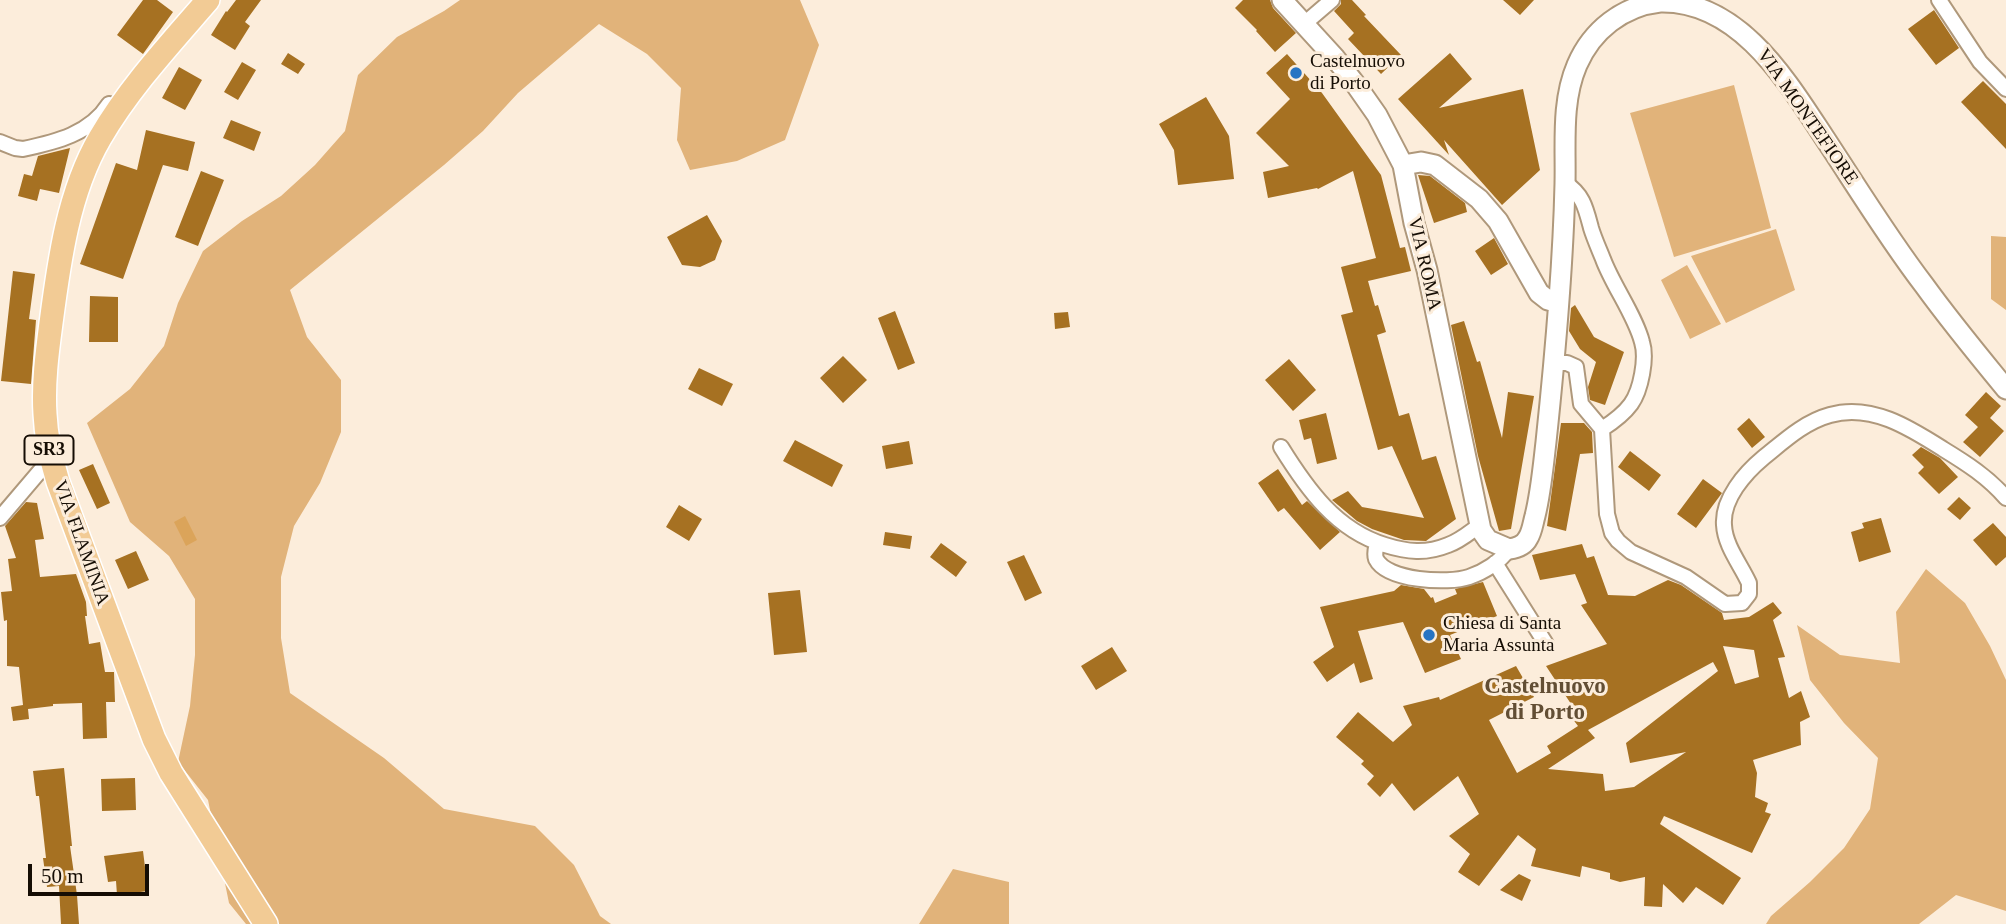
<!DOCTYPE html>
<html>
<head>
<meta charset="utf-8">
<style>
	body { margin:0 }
	#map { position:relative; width:2006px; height:924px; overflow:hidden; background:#fceddb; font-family:Georgia,serif }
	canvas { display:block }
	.scale { position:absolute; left:28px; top:864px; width:121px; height:32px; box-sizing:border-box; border:4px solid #150d04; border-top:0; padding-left:9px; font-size:21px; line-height:24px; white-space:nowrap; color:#150d04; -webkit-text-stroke:5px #fceddb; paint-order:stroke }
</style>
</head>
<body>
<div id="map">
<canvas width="2006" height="924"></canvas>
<div class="scale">50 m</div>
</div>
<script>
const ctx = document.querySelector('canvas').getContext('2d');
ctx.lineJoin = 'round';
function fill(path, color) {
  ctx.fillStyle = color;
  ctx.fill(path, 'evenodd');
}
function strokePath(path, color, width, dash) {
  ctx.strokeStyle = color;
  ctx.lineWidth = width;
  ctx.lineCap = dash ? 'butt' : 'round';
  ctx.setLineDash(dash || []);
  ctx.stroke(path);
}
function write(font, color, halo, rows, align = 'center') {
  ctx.font = font + ' Georgia,serif';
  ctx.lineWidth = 6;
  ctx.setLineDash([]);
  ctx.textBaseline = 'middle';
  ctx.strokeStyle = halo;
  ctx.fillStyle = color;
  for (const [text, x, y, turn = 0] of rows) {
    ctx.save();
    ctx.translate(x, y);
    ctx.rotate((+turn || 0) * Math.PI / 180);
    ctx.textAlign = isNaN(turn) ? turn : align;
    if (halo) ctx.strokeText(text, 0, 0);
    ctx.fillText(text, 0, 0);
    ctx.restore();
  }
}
fill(new Path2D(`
	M460 0H800L819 45 785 140 737 161 690 170 677 140 681 88 647 54 599 24 518 93 483 131 444 165 290 290 307 337 341 380V432L320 483 294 526 281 577V638L290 693 384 758 444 809 535 826 574 865 600 916 611 924H246L229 903 208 800 178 762 190 706 195 655V599L169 556 130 522 87 423 130 389 164 346 178 303 203 251 242 221 281 196 315 165 345 131 358 75 397 37 444 11Z
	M1734 85 1771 228 1674 257 1630 113Z
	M1776 229 1795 290 1726 323 1691 256Z
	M1991 236 2006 237V310L1991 299Z
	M1687 265 1721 324 1690 339 1661 280Z
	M1926 569 1965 603 1990 646 2006 680V911L1956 895 1919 924H1766L1771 916 1810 882 1844 848 1870 809 1878 758 1844 723 1810 680 1797 625 1840 655 1900 663 1896 612Z
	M953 869 1009 882V924H919Z`), '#e1b37a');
fill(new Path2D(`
	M185 516 197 540 186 546 174 522Z`), '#dba45a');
fill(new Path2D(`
	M143 0H157L173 12 143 54 117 35Z
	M236 0H261L245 22 250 26 235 50 211 35 226 11 227 12Z
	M1243 0H1270L1273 8 1296 33 1275 52 1256 31 1257 30 1235 8Z
	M1341 0H1352L1366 15 1364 16 1401 55 1381 74 1348 39 1354 33 1334 11 1341 4Z
	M1503 0H1534L1520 15Z
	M1934 10 1959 48 1936 65 1908 29Z
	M288 53 305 64 298 74 281 64Z
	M1450 53 1472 79 1439 108 1523 89 1540 170 1502 205 1444 140 1449 155 1398 99Z
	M1287 54 1322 93 1381 175 1400 248 1405 247 1411 271 1368 281 1375 306 1378 305 1386 332 1377 335 1399 416 1409 413 1422 460 1436 456 1456 519 1426 541 1404 540 1372 529 1357 521 1332 500 1348 491 1362 507 1424 518 1392 446 1378 450 1341 315 1353 312 1341 267 1376 258 1353 171 1318 189 1317 188 1268 198 1263 172 1289 166 1256 133 1290 99 1266 73Z
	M242 62 256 70 238 100 224 92Z
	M179 67 202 80 185 110 162 98Z
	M1983 81 2006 104V149L1961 102Z
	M1206 97 1229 136 1234 179 1178 185 1174 150 1159 124Z
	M231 120 261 132 254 151 223 138Z
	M146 130 195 142 188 171 163 165 123 279 80 264 116 163 137 170Z
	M70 148 59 193 40 189 37 201 18 196 24 174 32 176 38 156Z
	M201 171 224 180 198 246 175 237Z
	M1418 175 1430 176 1465 203 1467 212 1434 223Z
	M707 215 722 241 715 260 700 267 682 265 667 237Z
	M1494 238 1508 264 1491 275 1475 251Z
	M13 271 35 274 29 319 36 320 31 384 1 381Z
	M90 296 118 297V342H89Z
	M1575 305 1594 337 1624 352 1605 405 1590 400 1588 387 1596 362 1580 349 1569 331 1571 308Z
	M895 311 915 363 898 370 878 318Z
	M1068 312 1070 327 1055 329 1054 313Z
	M1464 321 1477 362 1480 361 1502 438 1508 392 1534 396 1511 529 1499 531 1478 456 1451 325Z
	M843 356 867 380 843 403 820 378Z
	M1289 359 1316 390 1293 411 1265 380Z
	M699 368 733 384 722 406 688 389Z
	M1986 392 2001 406 1990 418 2004 431 1980 457 1963 442 1978 427 1965 415Z
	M1326 413 1337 459 1317 464 1311 438 1304 440 1299 420Z
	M1749 418 1765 437 1752 448 1737 429Z
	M1561 423H1584L1592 432 1593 453 1580 454 1566 531 1547 526Z
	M795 440 843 465 832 487 783 461Z
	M909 441 913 464 886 469 882 446Z
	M1921 447 1940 458 1958 477 1939 494 1918 473 1924 467 1912 455Z
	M1630 451 1661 475 1649 491 1618 467Z
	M93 464 110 503 97 509 79 470Z
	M1278 469 1302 505 1307 501 1340 532 1320 550 1284 508 1278 512 1258 483Z
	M1703 479 1722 493 1696 528 1677 514Z
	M1959 497 1971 508 1960 520 1947 509Z
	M26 502 37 503 44 539 35 540 40 577 76 574 86 602 87 616H85L89 644 100 642 105 672H114L115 702H106L107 738 83 739 82 703 53 704V706L28 709 29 719 13 721 11 707 23 705 19 667 7 666V620L4 621 1 592 12 591 8 559 16 558 5 526Z
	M679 505 702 519 689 541 666 527Z
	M1881 518 1891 552 1859 562 1851 532 1864 528 1862 523Z
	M1993 523 2006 537V557L1996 566 1973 540Z
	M885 532 912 536 910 549 883 545Z
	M941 543 967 562 956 577 930 557Z
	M1582 544 1587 558 1594 556 1608 595 1635 596 1668 580 1681 585 1722 613 1724 620 1749 617 1773 602 1782 613 1773 620 1785 657 1778 658 1789 698 1801 691 1810 717 1800 722 1801 745 1753 760 1757 773 1755 797 1768 803 1765 812 1771 814 1752 853 1664 816 1660 824 1741 878 1723 905 1696 887 1683 903 1663 884 1662 907 1644 906 1645 877 1620 882 1610 879V873L1582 866 1580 877 1531 866 1536 849 1518 835 1479 886 1458 872 1470 854 1449 836 1479 814 1458 776 1414 811 1392 783 1380 797 1367 784 1374 776 1361 764 1364 761 1336 737 1358 712 1393 742 1412 725 1403 706 1439 697 1440 700 1516 666 1534 697 1489 720 1517 773 1551 753 1547 746 1578 726 1569 714 1575 710 1546 666 1607 644 1581 605 1587 603 1575 574 1540 580 1532 555ZM1723 646 1754 650 1759 677 1735 684ZM1713 662 1718 671 1626 743 1630 763 1686 752 1634 787 1605 791 1603 774 1548 769 1595 738 1588 730Z
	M136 551 149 580 128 589 115 560Z
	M1024 555 1042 593 1025 601 1007 562Z
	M1483 582 1497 616 1450 635 1461 659 1425 673 1403 622 1358 631 1373 679 1360 683 1354 663 1327 682 1313 662 1334 647 1320 607 1394 591 1401 585 1424 589 1431 598 1433 597 1435 603 1457 594 1455 589Z
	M800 590 807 652 774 655 768 593Z
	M1112 647 1127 671 1096 690 1081 666Z
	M64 768 72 846H70L77 895 79 924H61L59 886 47 887 43 858H46L39 796H36L33 771Z
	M135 778 136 810 102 811 101 779Z
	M143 851 148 891 117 895 116 881 108 882 104 856Z
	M1519 874 1531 880 1522 901 1500 890Z`), '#a67122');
const street = new Path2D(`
	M1939 0 1980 62 2006 89
	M1304 24 1332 0
	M0 142 15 148 23 149C56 142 90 134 109 104
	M1565 183C1583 194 1586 209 1591 228 1594 238 1599 249 1603 259 1613 286 1635 315 1642 342 1647 358 1641 390 1631 404 1623 415 1613 422 1602 429
	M1554 363H1567L1576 367 1581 404 1602 429 1607 514 1612 533 1618 541 1631 552 1686 577 1725 604 1742 603 1749 594V583C1741 565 1725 546 1724 525 1722 499 1745 473 1763 458 1783 442 1804 422 1830 415 1871 403 1910 428 1943 449 1966 463 1988 477 2006 498
	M1281 447C1307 489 1336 530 1385 545 1407 552 1426 554 1448 545 1460 541 1470 532 1480 525
	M0 518 51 458
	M1377 543C1376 548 1374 553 1376 559 1387 581 1448 584 1469 577 1484 572 1500 562 1509 549
	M1495 563 1546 644`);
const secondary = new Path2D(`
	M1282 0 1335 58 1356 85 1377 115 1403 165 1414 223 1427 270 1481 530 1488 540 1509 549C1517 548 1524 546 1528 538 1532 532 1533 523 1535 516 1541 492 1543 468 1546 442 1555 357 1563 270 1565 184 1566 145 1561 102 1577 65 1592 30 1623 6 1660 2 1739 0 1787 81 1824 137 1857 187 1888 238 1924 285 1950 321 1978 355 2006 389
	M1403 165 1421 162 1435 165 1479 199 1498 221 1539 293 1548 300 1558 303`);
const primary = new Path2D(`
	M208 0C170 44 129 88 100 138 68 193 59 262 51 323 47 353 43 384 45 414 46 437 51 459 58 482L154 739 171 773 266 924`);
strokePath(street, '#af987b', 18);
strokePath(secondary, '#af987b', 23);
strokePath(primary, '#fff', 26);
strokePath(street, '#fff', 14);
strokePath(secondary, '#fff', 19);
strokePath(primary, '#f2cb95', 23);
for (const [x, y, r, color] of [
	[1296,73,7,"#2774c3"],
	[1429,635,7,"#2774c3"]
]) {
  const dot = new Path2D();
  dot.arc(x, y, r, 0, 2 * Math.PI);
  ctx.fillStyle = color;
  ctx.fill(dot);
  strokePath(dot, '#fceddb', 2.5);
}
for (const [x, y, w] of [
	[49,450,49]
]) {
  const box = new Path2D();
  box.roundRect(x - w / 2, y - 14.5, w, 29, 5);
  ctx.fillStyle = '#fceddb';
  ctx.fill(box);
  strokePath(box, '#150d04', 2);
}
write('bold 18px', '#150d04', null, [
	["SR3",49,450]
]);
write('19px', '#150d04', '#fceddb', [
	["Castelnuovo",1310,62],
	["di Porto",1310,84],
	["Chiesa di Santa",1443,624],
	["Maria Assunta",1443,646]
], 'left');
write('19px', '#150d04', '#fceddb', [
	["VIA MONTEFIORE",1807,117,55],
	["VIA ROMA",1424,264,77],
	["VIA FLAMINIA",81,543,70]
]);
write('bold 23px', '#624e34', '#fceddb', [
	["Castelnuovo",1545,687],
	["di Porto",1545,713]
]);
</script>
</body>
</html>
